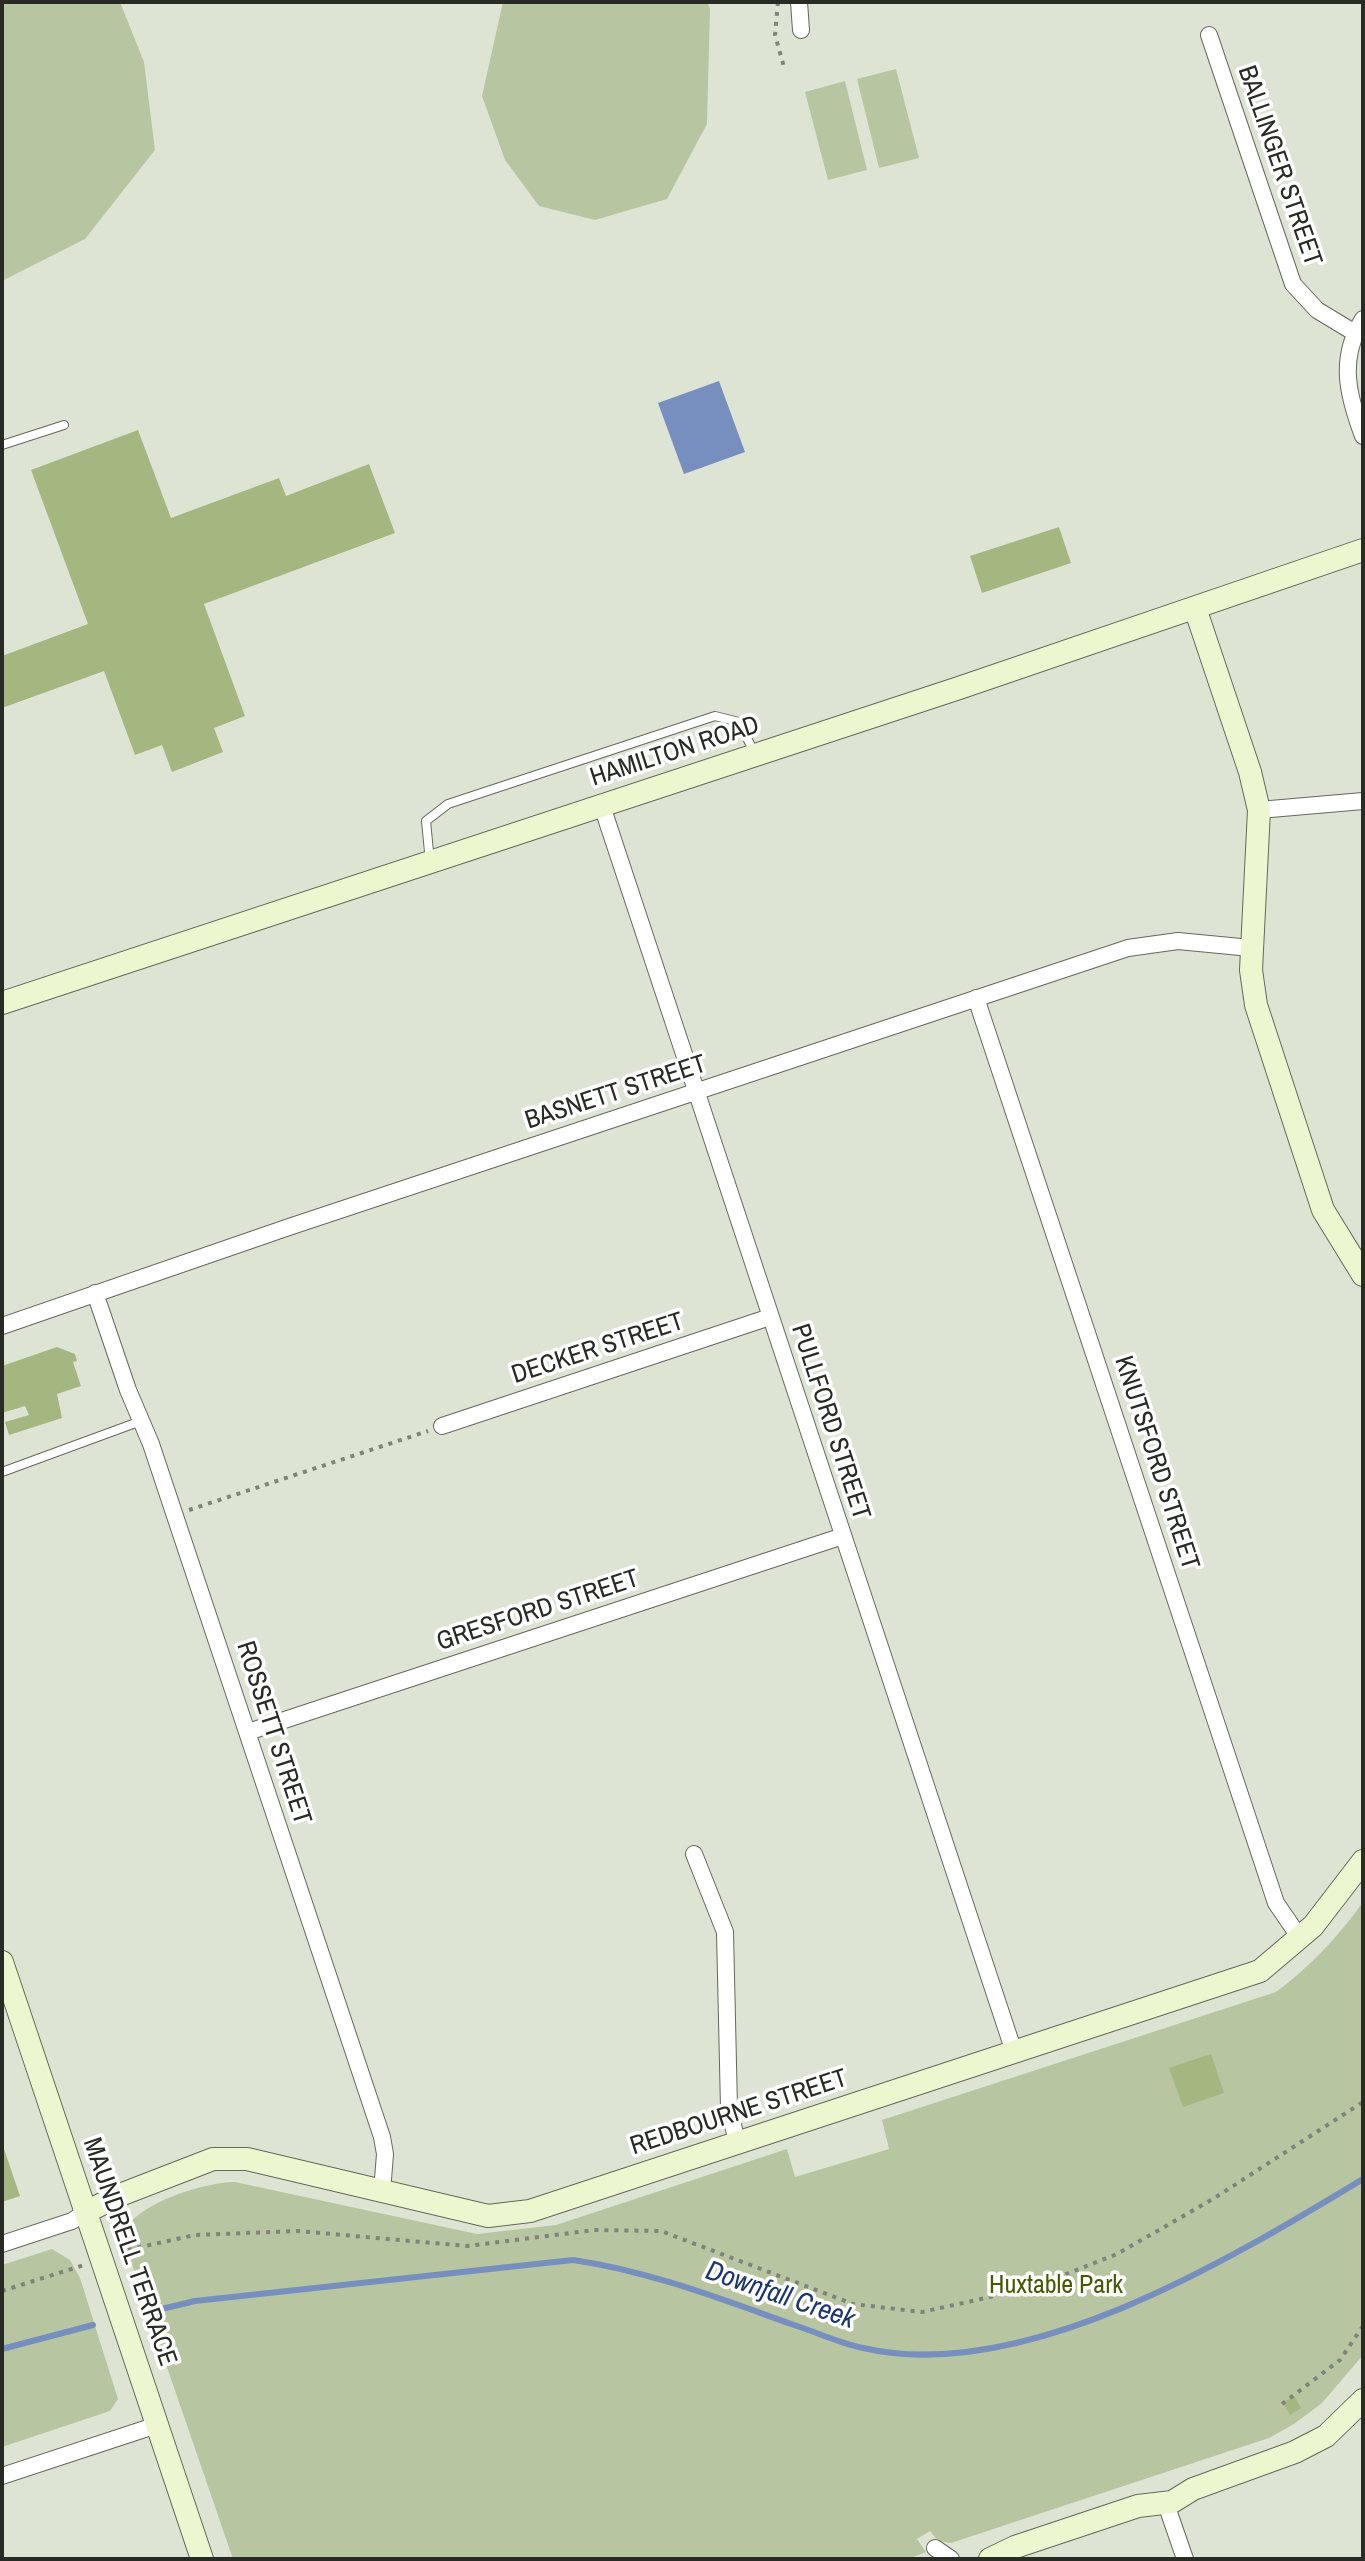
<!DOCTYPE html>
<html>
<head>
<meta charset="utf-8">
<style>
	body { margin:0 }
	#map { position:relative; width:1365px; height:2561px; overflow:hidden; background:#dee4d4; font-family:"Archivo Narrow",sans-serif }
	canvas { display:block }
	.frame { position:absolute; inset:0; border:4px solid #282a24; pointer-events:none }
</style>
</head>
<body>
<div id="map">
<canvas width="1365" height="2561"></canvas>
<div class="frame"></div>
</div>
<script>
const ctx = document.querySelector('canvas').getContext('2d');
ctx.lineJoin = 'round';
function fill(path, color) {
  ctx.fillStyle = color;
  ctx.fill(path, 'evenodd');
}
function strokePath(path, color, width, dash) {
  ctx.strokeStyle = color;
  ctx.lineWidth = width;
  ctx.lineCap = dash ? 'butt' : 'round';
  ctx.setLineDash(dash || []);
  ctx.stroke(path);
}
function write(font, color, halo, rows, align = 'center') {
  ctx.font = font + ' "Archivo Narrow",sans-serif';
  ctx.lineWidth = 7;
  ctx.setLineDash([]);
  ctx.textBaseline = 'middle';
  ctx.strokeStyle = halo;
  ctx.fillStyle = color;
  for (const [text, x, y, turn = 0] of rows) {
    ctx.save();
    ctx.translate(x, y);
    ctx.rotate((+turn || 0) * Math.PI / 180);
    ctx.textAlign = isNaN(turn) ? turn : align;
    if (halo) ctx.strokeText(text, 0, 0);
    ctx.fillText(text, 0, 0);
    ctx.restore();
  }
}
fill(new Path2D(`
	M2 2H120L144 62 155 150 85 239 2 281Z
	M503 2H707L710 9 707 124 667 199 595 220 539 206 505 160 482 96Z
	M896 69 919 158 879 168 857 79Z
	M845 81 867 170 828 180 805 92Z
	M1363 1902V2355L1322 2403 1294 2424 1269 2438 951 2543 938 2541 930 2531 917 2539 926 2552 908 2559H233L159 2344 152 2341 124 2232C137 2203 205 2182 235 2182L477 2234 556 2225 787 2149 795 2177 889 2149 882 2120 1276 1992C1311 1966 1337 1938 1363 1902Z
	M52 2249 70 2260 80 2278 118 2399 110 2411 2 2447V2265Z`), '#b8c5a1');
fill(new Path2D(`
	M719 381 745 452 684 474 658 403Z`), '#778fbf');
strokePath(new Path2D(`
	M149 2312 195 2301 573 2260C649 2271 721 2299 794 2325 816 2332 839 2343 863 2348 1023 2385 1229 2260 1363 2179
	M2 2349 93 2325`), '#778fbf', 6);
fill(new Path2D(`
	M138 430 171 518 279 478 286 496 369 464 395 533 204 604 245 716 214 728 223 752 172 772 162 745 135 755 104 671 2 708V656L88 624 31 470Z
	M1059 527 1071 563 982 593 970 556Z
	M57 1347 75 1354 77 1361 73 1362 81 1386 57 1394 62 1418 9 1435 5 1422 29 1415 25 1406 2 1413V1366Z
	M1211 2054 1224 2093 1183 2107 1169 2068Z
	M2 2143 20 2196 2 2202Z
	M1294 2396 1301 2408 1290 2415 1283 2403Z`), '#a5b780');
const lane = new Path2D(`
	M2 445 64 425
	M430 862 426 821 448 804 715 716 739 722 754 752
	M2 1472 141 1421`);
const street = new Path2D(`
	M799 2 801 30
	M1209 35 1293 284 1317 310 1355 333
	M1363 319C1338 359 1348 396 1363 436
	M602 806 1014 2052
	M1259 810 1363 801
	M976 998 1276 1903 1300 1938
	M95 1293 128 1390 151 1444 382 2137 385 2154 382 2192
	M2 1326 289 1227 1128 948 1178 941 1251 948
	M442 1426 770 1317
	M248 1732 843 1536
	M694 1854 725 1932 729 2108 737 2142
	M2 2244 72 2221 86 2212
	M2 2476 157 2425
	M1166 2504 1185 2559
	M935 2548 951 2559`);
const secondary = new Path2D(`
	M1195 608 1250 772 1259 810 1251 970 1256 1005 1323 1210 1363 1275
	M2 1003 959 688 1363 550
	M2 1962 202 2559
	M86 2212 120 2195 213 2159H247L488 2216 530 2211 1260 1971 1313 1926 1363 1861
	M990 2559 1015 2547 1138 2506 1172 2502 1193 2489 1295 2452 1326 2436 1363 2400`);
strokePath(lane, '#64695b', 10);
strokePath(street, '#64695b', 18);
strokePath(secondary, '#64695b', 24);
strokePath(new Path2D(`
	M778 2 775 35 784 67
	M189 1510 428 1431
	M118 2252 195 2235 298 2231 467 2246 594 2230 661 2231 853 2304 922 2312 1031 2288 1117 2254 1213 2199 1363 2102
	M2 2291 84 2265
	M1282 2404 1340 2360 1363 2326`), '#7f8378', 4, [4, 6]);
strokePath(lane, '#fff', 8);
strokePath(street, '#fff', 16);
strokePath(secondary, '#ecf7d0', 22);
write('26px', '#282a24', '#fff', [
	["BALLINGER STREET",1279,166,71],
	["HAMILTON ROAD",675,752,-18],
	["BASNETT STREET",616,1093,-18],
	["DECKER STREET",598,1349,-18],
	["PULLFORD STREET",830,1422,72],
	["KNUTSFORD STREET",1156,1463,72],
	["GRESFORD STREET",538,1611,-18],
	["ROSSETT STREET",273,1733,72],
	["REDBOURNE STREET",739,2113,-18],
	["MAUNDRELL TERRACE",129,2252,71]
]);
write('26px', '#465a00', '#fff', [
	["Huxtable Park",1056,2286]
]);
write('italic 28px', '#1b3671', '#fff', [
	["Downfall Creek",780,2296,19]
]);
</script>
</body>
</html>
